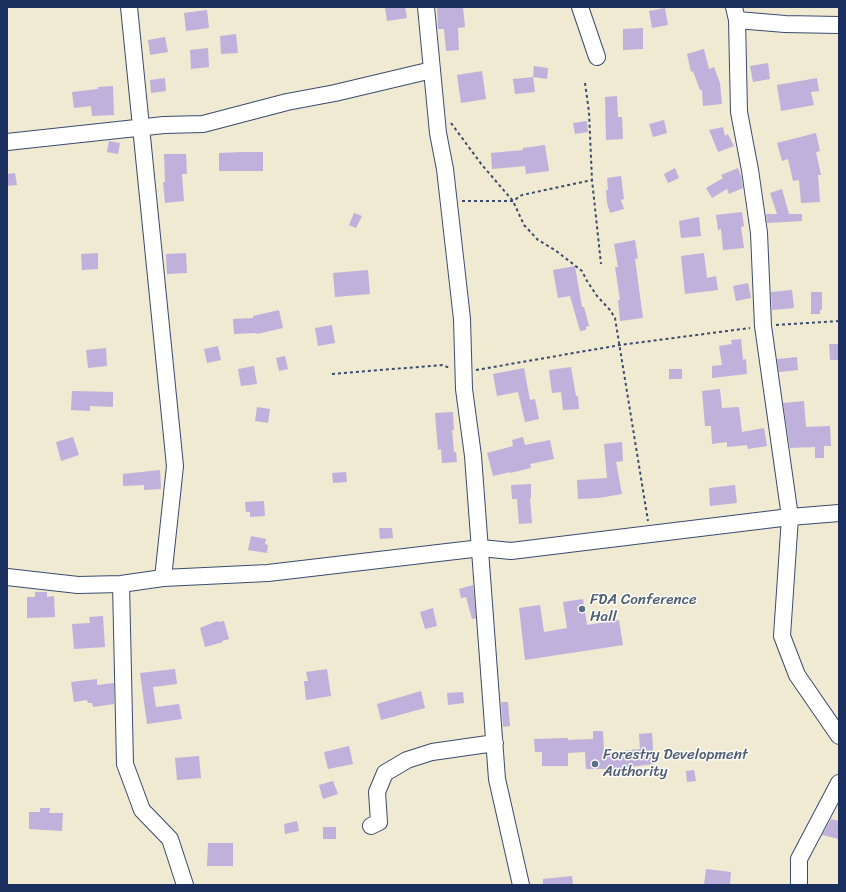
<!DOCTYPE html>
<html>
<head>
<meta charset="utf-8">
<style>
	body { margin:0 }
	#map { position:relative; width:846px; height:892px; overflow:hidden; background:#efead1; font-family:Sriracha,sans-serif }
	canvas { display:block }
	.frame { position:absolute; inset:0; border:8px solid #1b2f5e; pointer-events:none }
</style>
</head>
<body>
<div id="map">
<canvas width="846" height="892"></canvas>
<div class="frame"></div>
</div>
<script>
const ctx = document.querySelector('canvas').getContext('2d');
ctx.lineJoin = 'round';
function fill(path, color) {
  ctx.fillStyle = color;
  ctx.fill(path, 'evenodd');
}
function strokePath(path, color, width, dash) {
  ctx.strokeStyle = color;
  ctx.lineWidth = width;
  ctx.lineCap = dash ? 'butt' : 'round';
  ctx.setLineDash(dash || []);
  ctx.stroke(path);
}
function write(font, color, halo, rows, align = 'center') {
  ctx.font = font + ' Sriracha,sans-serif';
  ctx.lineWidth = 3;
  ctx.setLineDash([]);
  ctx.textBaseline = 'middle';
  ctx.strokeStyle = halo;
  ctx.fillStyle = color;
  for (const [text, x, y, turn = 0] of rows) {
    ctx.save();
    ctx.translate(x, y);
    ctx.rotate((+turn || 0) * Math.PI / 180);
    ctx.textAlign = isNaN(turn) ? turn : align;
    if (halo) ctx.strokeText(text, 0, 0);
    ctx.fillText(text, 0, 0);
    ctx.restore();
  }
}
fill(new Path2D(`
	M385 7H405L407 18 387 21Z
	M437 7H463L465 27 458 28 459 50 446 51 444 29H438Z
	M665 8 668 25 652 28 649 11Z
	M207 10 209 28 186 31 184 13Z
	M643 28V49L623 50V29Z
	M236 34 238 53 221 54 220 36Z
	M165 37 168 52 150 55 148 40Z
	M208 48 209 67 191 69 190 50Z
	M704 49 709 69 714 67 720 83 722 104 703 106 702 90H700L693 71 691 72 687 54Z
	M768 63 770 79 753 82 750 66Z
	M534 66 548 68 547 79 533 77Z
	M482 71 486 99 461 103 457 75Z
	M533 77 535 92 515 94 513 79Z
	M165 78 166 91 151 93 150 80Z
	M817 78 819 91 811 92 814 105 781 111 777 85Z
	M113 86 114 115 92 116 91 106 74 108 72 92 98 89V87Z
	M617 96 618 117H622L623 139 606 140 605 97Z
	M664 120 667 133 653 137 649 124Z
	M587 121 588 132 575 134 573 123Z
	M723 127 725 136 728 134 734 146 718 152 709 130Z
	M816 133 820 151 816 152 821 175H818L820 202 801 203 799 180 793 181 788 159 782 161 777 143Z
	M109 141 120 143 118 154 107 152Z
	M545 145 549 171 526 174 525 166 492 169 491 153 523 150V148Z
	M243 152H263V171H219V153Z
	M164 154H186L187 174H182L184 201 165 203 163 182H165Z
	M675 168 679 178 668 183 664 174Z
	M738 168 741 176 743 188 729 194 727 189 712 198 706 188 723 178 721 175Z
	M15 173 17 185 7 186V174Z
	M621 176 624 199 621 200 624 209 610 213 607 203 606 190H608L607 178Z
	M782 189 789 214H802V221L767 223 766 214H777L770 193Z
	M742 212 744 226 741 227 744 248 723 250 721 229 718 230 716 215Z
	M354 213 362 216 356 228 349 225Z
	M699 217 701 236 681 238 679 221Z
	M635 240 638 258 635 259 643 318 620 321 618 300H620L615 267H618L614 244Z
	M98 253V269L82 270 81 254Z
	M186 253 187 273 167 274 166 254Z
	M704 253 707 278 716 276 718 290 685 294 681 256Z
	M575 266 582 307H584L589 326 586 327V330L580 331 570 296 558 298 553 270Z
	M368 270 370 294 335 297 333 273Z
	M748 283 751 298 736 301 733 286Z
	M792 290 794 308 772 310 771 292Z
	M811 292H822V310H820V314H811Z
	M279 310 283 328 257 334 256 333 234 334 233 319 253 318V316Z
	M332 325 335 343 318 346 315 328Z
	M741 339 743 360 746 359 747 374 712 378V366L722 365 719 346 732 344 731 340Z
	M829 344H839V360H830Z
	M218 346 221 360 207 363 204 349Z
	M106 348 107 366 88 368 86 350Z
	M285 356 288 369 279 371 276 358Z
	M797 357 798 370 779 372 777 359Z
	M254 366 257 384 241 386 238 369Z
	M571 367 576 396H578L579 409 563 410 561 392 552 393 549 370Z
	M524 368 530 400 535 399 539 419 525 422 518 392 497 396 493 374Z
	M669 369H682V379H669Z
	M720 389 722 408 739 407 742 432 764 428 767 446 748 449 747 445 727 447V442L712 444 711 426H705L702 391Z
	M72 391 113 392V407L90 406V411L71 410Z
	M804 401 806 427 830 426 831 446H824V458H815V447L790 448 783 403Z
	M257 407 270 409 268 423 255 421Z
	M453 412 454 430H452L454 452H456L457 462 442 463 441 449 438 450 435 413Z
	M73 437 79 455 61 461 56 442Z
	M523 437 525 445 550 440 554 459 530 464 531 468 510 473V472L493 476 487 453 513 446 512 440Z
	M622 442 623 461 616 462 622 494 599 498 578 499 577 480 607 478 604 444Z
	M160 470 161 489 144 490V485L123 486V474Z
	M346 472 347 482 333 483 332 473Z
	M531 484V498H530L532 523 519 524 517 499H512L511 485Z
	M735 485 737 503 710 506 709 488Z
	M264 501 265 516 250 517V512H246L245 502Z
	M379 528H392L393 538 380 539Z
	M251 536 266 539 265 544 268 545 267 553 248 550Z
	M473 585 476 618 472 619 466 597 461 598 459 589Z
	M35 592H47V597L54 596 55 617 27 618V597H35Z
	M583 599 587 625 619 620 623 645 525 660 519 608 540 605 544 632 567 628 563 602Z
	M433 608 437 626 425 629 420 612Z
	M103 616 105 647 74 649 72 624 90 623 89 617Z
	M217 621 218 622 224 621 229 639 222 641 223 642 205 647 200 628Z
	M175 669 177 684 153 687 156 707 179 704 182 719 147 724 140 673Z
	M327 669 331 696 306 700 304 681H308L306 672Z
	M97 679V685L114 683V704L93 707 92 703H88L87 700 74 702 71 682Z
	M421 691 425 708 381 720 377 704Z
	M463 692 464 703 448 705 447 693Z
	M501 702H508L510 726 503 727Z
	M593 731H603L604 753 640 749 639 734 652 733 654 764 614 769H586L585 752 568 753V766H542V752H535L534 739 568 738V740L593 739Z
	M349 746 353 764 328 769 324 752Z
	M199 756 201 778 177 780 175 758Z
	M694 770 696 781 687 782 686 771Z
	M333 781 338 794 323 799 319 785Z
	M40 808H50L49 813H63L62 831 29 829V812H40Z
	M831 819 839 821V839L822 835Z
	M297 821 299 831 285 834 284 824Z
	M323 827H336V839H323Z
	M208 843H233V866H207Z
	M706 869 731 872 730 885H704Z
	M572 876 573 885H543V879Z`), '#bfb0dc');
const minor = new Path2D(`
	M129 7 175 466 163 578
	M426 7 438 133 445 169 462 319 464 389 473 456 497 779 521 885
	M580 7 597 57
	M734 7 737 20 739 112 750 170 759 233 763 326 790 517 782 636 797 675 839 736
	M737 20 785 24 839 25
	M7 142 164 125 203 124 287 102 335 93 432 70
	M7 577 78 585 121 584 163 578 268 573 481 548 511 551 790 517 839 513
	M121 584 125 764 142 810 170 839 185 885
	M371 826 379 822 377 792 385 773 407 760 432 752 495 743
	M799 885V859L839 783`);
strokePath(minor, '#3b4b6f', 18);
strokePath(new Path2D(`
	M585 83 589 112 592 180 601 264
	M451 123 482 165 513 201 524 225 538 240 555 250 582 271 587 281 597 296 610 310 615 318 648 521
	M462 201H513L522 195 592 180
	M776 325 839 321
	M476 370 620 345 750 328
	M332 374 442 365 450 368`), '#3b4b6f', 2, [3, 3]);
strokePath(minor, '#fff', 16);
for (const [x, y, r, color] of [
	[582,609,4,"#5c6f8a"],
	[595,764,4,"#5c6f8a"]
]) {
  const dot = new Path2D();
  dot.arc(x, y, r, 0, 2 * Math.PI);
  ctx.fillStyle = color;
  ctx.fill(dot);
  strokePath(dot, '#fdfcf7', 1.5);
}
write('15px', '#4e5e75', '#fdfcf7', [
	["FDA Conference",590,600],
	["Hall",590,617],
	["Forestry Development",603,755],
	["Authority",603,772]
], 'left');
</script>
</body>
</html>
